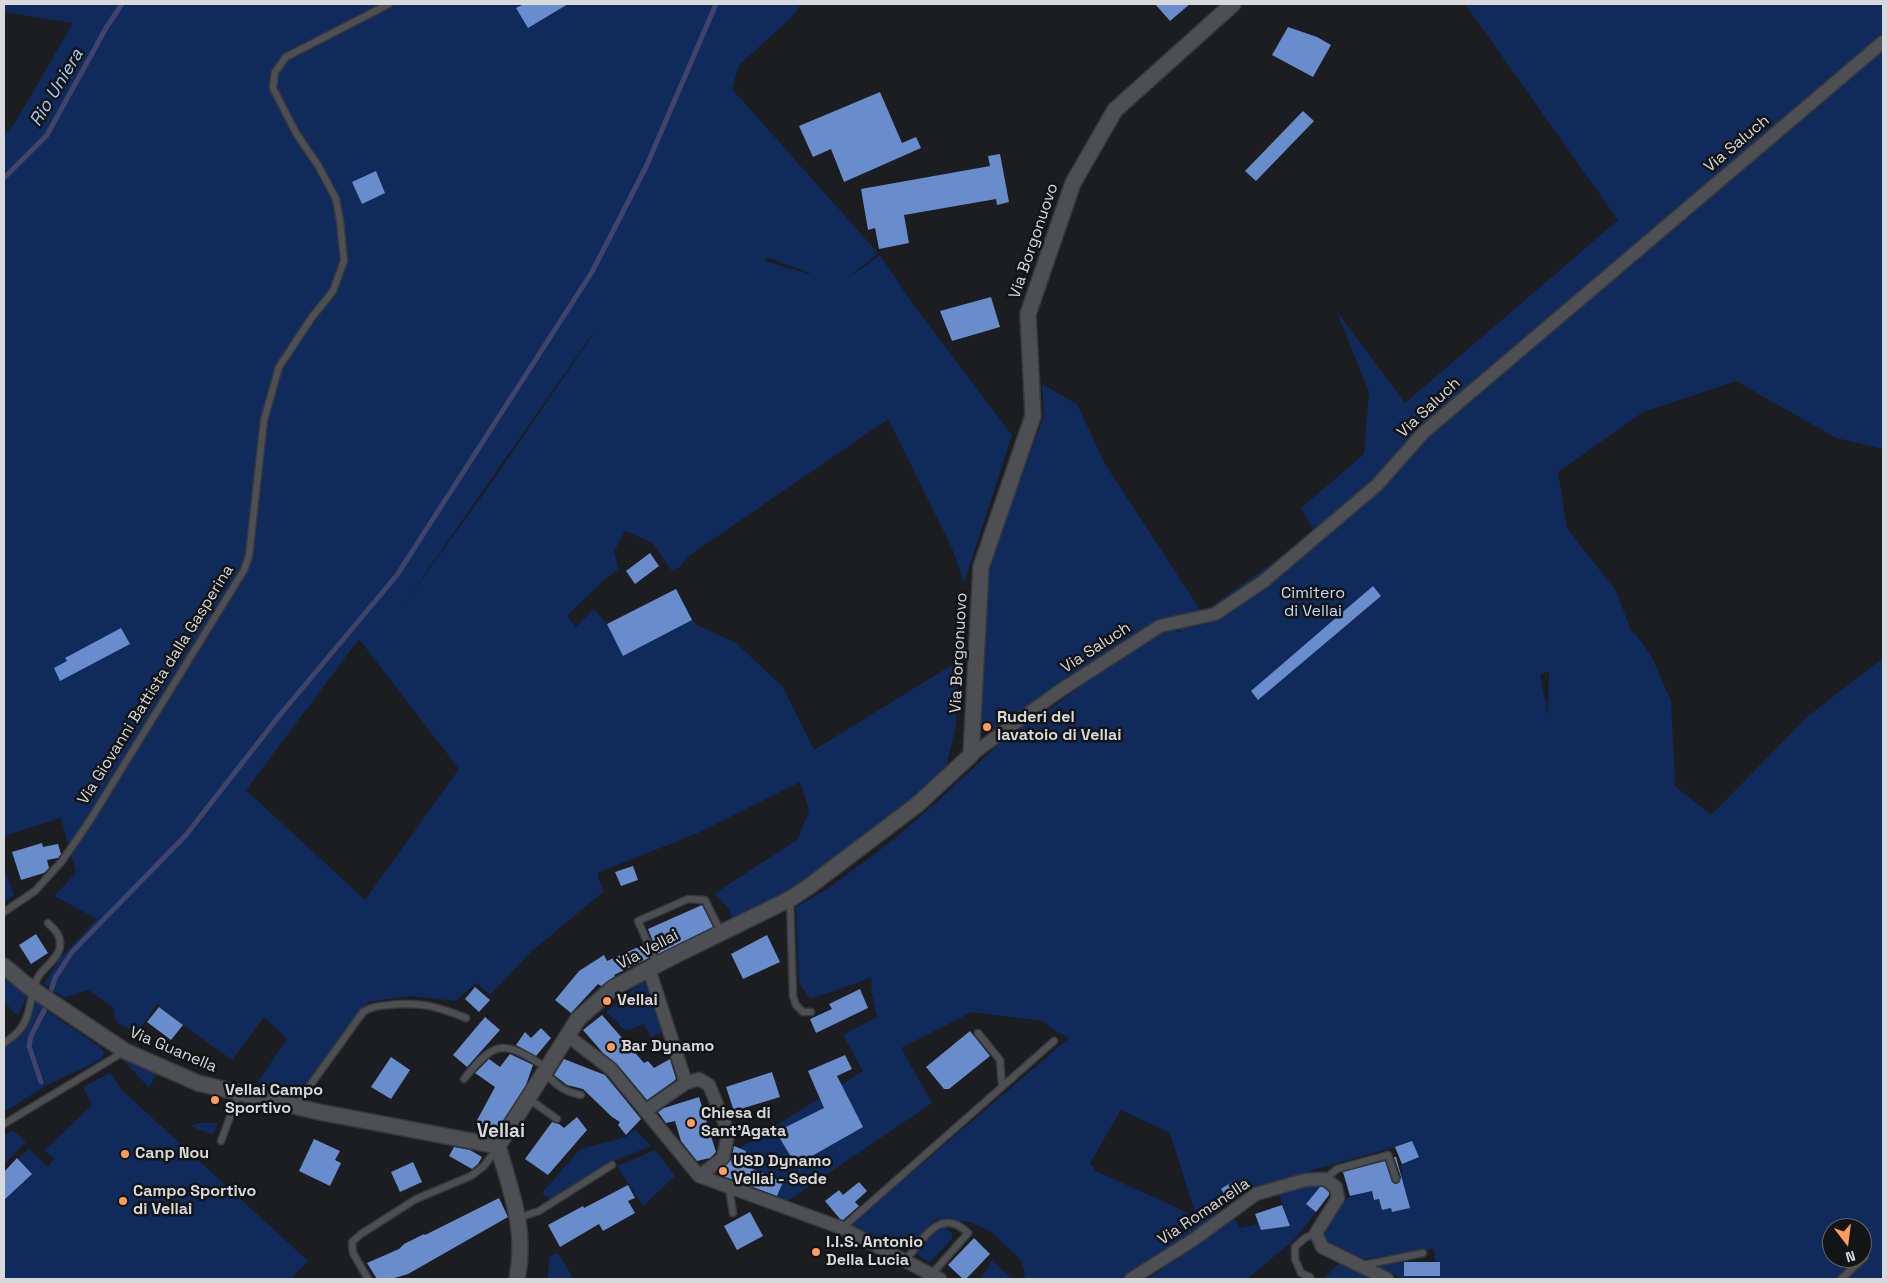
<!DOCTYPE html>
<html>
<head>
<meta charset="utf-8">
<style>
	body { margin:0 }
	#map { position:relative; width:1887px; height:1283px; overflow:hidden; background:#1b1d20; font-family:"Space Grotesk",sans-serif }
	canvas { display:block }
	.frame { position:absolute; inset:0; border:5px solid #d8d9db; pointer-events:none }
	.north { position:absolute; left:1822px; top:1218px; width:50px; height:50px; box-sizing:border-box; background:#121416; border:1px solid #616365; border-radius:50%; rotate:165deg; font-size:14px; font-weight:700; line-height:20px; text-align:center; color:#d8d9db }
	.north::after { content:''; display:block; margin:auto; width:18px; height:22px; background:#ff9b5b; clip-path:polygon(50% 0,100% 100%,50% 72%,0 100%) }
</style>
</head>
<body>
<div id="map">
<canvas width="1887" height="1283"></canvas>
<div class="frame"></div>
<div class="north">N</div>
</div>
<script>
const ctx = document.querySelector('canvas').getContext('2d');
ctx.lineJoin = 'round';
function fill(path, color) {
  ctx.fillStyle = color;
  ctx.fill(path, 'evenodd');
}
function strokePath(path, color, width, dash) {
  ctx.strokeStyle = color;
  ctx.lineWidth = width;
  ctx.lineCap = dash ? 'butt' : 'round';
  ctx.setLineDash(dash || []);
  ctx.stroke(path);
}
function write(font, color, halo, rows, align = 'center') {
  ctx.font = font + ' "Space Grotesk",sans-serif';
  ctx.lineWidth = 5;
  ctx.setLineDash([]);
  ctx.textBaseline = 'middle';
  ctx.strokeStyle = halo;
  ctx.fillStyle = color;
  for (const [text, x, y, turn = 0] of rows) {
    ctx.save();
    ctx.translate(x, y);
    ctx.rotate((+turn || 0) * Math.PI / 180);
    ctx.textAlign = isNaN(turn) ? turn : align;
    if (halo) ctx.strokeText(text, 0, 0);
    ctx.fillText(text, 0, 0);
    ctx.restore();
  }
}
fill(new Path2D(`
	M4 4H801L792 17 739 65 732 89 878 253 844 281 880 255 912 303 1012 435 964 583 952 548 888 419 690 555 680 567 671 570 653 543 625 531 614 551 618 569 604 580 567 616 576 627 594 609 607 624 623 656 692 620 697 625 736 643 783 687 814 750 960 660 957 670 956 724 946 768 915 799 792 892 732 919 728 907 714 894 798 839 809 810 800 782 698 833 597 873 603 892 532 951 490 995 476 983 456 1001 411 996 368 1002 297 1095 257 1083 287 1039 264 1017 232 1060 183 1025 157 1004 137 1033 116 1022 113 1007 88 990 64 998 44 984 62 956 97 919 54 896 76 873 61 818 4 836V135L15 123 73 23 4 12ZM766 257 810 273V274L765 261ZM594 333 492 482 399 611 593 333ZM359 639 459 769 365 900 246 790Z
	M1465 4H1883V449L1836 438 1736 381 1643 412 1558 472 1567 528 1616 591 1632 633 1634 632 1651 655 1671 701 1675 786 1711 815 1808 716 1883 658V1279H1404L1375 1267 1404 1261V1276H1440V1262L1435 1261 1434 1249 1358 1260 1327 1243 1320 1232 1326 1220 1347 1198 1372 1191 1374 1200 1379 1199 1382 1210 1391 1208 1392 1212 1409 1208 1402 1178V1164L1395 1147 1313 1170 1302 1177 1243 1193 1221 1189 1229 1201 1189 1238 1125 1279H1024L1025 1274 1021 1260 991 1232 971 1222 934 1220 909 1249 854 1227 853 1223 1069 1038 1054 1030 1043 1021 972 1012 901 1048 932 1103 789 1200 786 1204 776 1200 783 1181 741 1164 746 1151 740 1148 863 1071 843 1035 877 1017 872 995 871 978 810 999 799 983 796 907 830 887 888 844 938 801 1006 737 1054 706 1139 642 1166 628 1183 633 1162 617 1121 642 1018 713 1008 716 1000 734 980 725 988 567 1044 415 1042 384 1077 404 1105 464 1201 611 1211 607 1315 532 1301 508 1364 454 1369 392 1337 312 1405 403 1618 220ZM1549 672 1548 715 1540 674ZM1121 1110 1170 1133 1197 1219 1184 1211 1096 1171 1090 1163ZM1832 1228H1862V1258H1832Z
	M4 869 14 895 4 903V868Z
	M7 979 28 994 18 1015 14 1013 4 1001V983Z
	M645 982 648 987 664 1031 651 1038 644 1024 626 1031 606 1012 640 983Z
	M36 1000 44 1008 33 1032 46 1010 100 1047 104 1052 102 1059 45 1086 4 1112V1048L22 1034 27 1026Z
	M125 1058 160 1069 149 1088 124 1061Z
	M110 1073 122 1090 308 1261 291 1279H4V1172L29 1149 48 1167 55 1158 44 1151 92 1105 83 1087Z
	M198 1123H218L213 1135 190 1126Z
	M635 1129 651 1146 612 1162 551 1200 542 1193 580 1149 626 1137Z
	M13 1130 26 1142 4 1164V1135Z
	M655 1150 675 1176 643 1206 617 1166Z
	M1323 1184 1306 1204 1316 1212 1294 1240 1247 1279H1148L1234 1216 1240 1228 1259 1224 1261 1230 1290 1226 1279 1194 1310 1185Z
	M944 1227 952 1233V1239L929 1263 915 1252 934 1229Z
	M558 1253 574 1279H547L550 1256Z
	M992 1260 1012 1279H981Z
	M1341 1262 1387 1279H1323Z`), '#102a5c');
strokePath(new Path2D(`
	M4 178 47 135 106 28 122 4
	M41 1082 29 1046 31 1036 46 1007 55 978 72 952 186 835 279 716 397 575 592 272 646 167 716 4`), '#41446a', 5);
fill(new Path2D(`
	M524 4H568L528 28 516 8Z
	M1155 4H1190L1170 21Z
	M1288 27 1317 37 1331 45 1313 77 1272 55Z
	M880 92 902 143 916 137 921 148 844 182 831 149 813 157 799 126Z
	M1303 111 1314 121 1256 181 1245 171Z
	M1000 154 1009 202 997 205 996 199 904 215 909 243 879 249 875 228 868 230 861 189 990 166 988 156Z
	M376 171 385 193 362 204 352 182Z
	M991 297 1000 327 952 341 940 311Z
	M650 553 659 566 635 584 626 571Z
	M1373 586 1381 596 1258 700 1251 691Z
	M676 589 692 620 623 656 607 624Z
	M121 628 130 644 60 681 54 668 67 661 65 658Z
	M42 843 43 847 58 844 61 854 58 858 47 860 49 868 44 873 21 880 12 852Z
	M633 866 638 880 621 886 615 872Z
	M702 905 713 927 658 954 648 929Z
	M36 934 48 953 31 964 19 945Z
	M767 935 780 962 743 979 731 954Z
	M643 945 649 958 614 975 615 976 601 986 598 984 571 1013 555 1000 579 971 604 955 607 961Z
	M475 987 490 1000 479 1012 465 999Z
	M860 989 868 1008 816 1033 810 1019 832 1009 829 1004Z
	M159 1007 183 1025 171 1040 147 1022Z
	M602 1015 644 1063 648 1061 654 1068 670 1059 676 1079 674 1081 647 1100 617 1064 603 1053 583 1030Z
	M485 1017 500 1030 467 1067 453 1055Z
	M541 1028 551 1038 536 1056 516 1045 525 1032 531 1038Z
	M970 1031 990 1056 949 1089H944L926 1067Z
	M510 1054 533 1065 526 1085 493 1136 490 1135 475 1124 495 1087 475 1073 489 1059 500 1067Z
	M845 1055 852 1069 837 1076 863 1127 796 1165 776 1132 824 1108 808 1071Z
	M391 1057 410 1070 391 1099 371 1087Z
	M564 1059 605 1075 641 1119 626 1135 618 1125 620 1122 612 1117 583 1089 567 1085 554 1075Z
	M772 1072 780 1097 734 1111 726 1087Z
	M699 1097 716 1152 710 1158 697 1161 681 1141 675 1121 666 1123 658 1112 664 1108Z
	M577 1117 587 1130 548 1175 525 1159 552 1122 559 1124 564 1128Z
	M314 1139 340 1151 335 1160 341 1163 330 1186 299 1171Z
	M1412 1141 1419 1157 1402 1164 1395 1147Z
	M734 1146 746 1151 741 1164 783 1182 777 1196 720 1175 721 1170 731 1160Z
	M454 1147 470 1150 482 1157 478 1164 472 1169 449 1156Z
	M1394 1157H1396L1410 1208 1392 1212 1391 1208 1382 1210 1379 1199 1374 1200 1372 1191 1350 1196 1343 1172 1385 1161 1392 1182 1395 1184 1399 1183 1401 1177Z
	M17 1158 32 1174 4 1200V1172Z
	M413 1162 422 1182 400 1192 391 1172Z
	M1235 1180 1243 1193 1229 1201 1221 1189Z
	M859 1182 867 1191 855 1202 859 1206 843 1220 840 1219 825 1201 839 1190 843 1195Z
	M628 1185 635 1198 628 1201 635 1213 603 1231 599 1224 560 1247 548 1225 583 1206 584 1208Z
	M1320 1187H1323L1329 1192V1195L1316 1212 1306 1204Z
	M499 1198 508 1217 408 1274 391 1279H377L367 1263 399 1249 404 1244 424 1234 425 1235Z
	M1282 1205 1290 1226 1261 1230 1255 1214Z
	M750 1212 763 1236 737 1250 724 1226Z
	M974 1238 990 1254 966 1279H963L948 1265Z
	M1404 1262H1440V1276H1404Z`), '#698ccc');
const service = new Path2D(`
	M790 900 793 996 796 1005 803 1012H811
	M4 912 35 891 62 861 87 825 244 570 249 556 264 420 279 367 312 317 333 291 344 261 340 221 336 199 319 167 296 133 273 88 275 72 286 57 389 4
	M657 964 638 921 688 899 705 900 721 932
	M978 1033 1000 1060 1002 1086
	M4 1043C11 1038 19 1033 23 1025 32 1011 30 992 38 977 44 967 59 958 60 946 61 935 55 930 48 923
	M545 1073C558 1086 562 1091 581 1095
	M464 1079C497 1037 505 1042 547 1068
	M529 1099 557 1119
	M296 1105 363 1012C372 1006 380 1006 389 1005 422 1002 436 1006 466 1018
	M4 1124 125 1051
	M221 1141 239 1093
	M1325 1179 1337 1169 1388 1155 1396 1179
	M729 1188 733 1213
	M518 1218 539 1211 612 1165
	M842 1228 1054 1041
	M905 1261C922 1241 940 1205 968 1233L931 1275
	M1364 1265 1423 1253
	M1310 1277 1301 1273 1295 1259V1247L1305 1238 1316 1233
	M368 1279 353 1253 352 1242 361 1234 416 1199 471 1176 484 1166 498 1147
	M1841 1279 1865 1257`);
const minor = new Path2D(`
	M971 755 1058 692 1160 626 1215 614 1264 581 1377 485 1424 432 1883 42
	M649 969 686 1083
	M568 1036 611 1069 699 1176 842 1228 940 1279
	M645 1111 686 1083 699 1079 709 1085 727 1129V1139L723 1158 699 1176
	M1131 1279 1193 1240 1256 1194 1305 1180 1325 1179 1336 1187 1338 1198 1316 1233 1322 1247 1387 1279`);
const tertiary = new Path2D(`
	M4 966 29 987 125 1051 198 1083 319 1112 498 1146
	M517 1279C527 1230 511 1192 498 1146L578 1019 613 988 670 958 790 899 807 888 918 804 971 755 981 567 1033 416 1028 314 1073 183 1115 110 1233 4`);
strokePath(service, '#38393b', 9);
strokePath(minor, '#38393b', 15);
strokePath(tertiary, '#38393b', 18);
strokePath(service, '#4d4f52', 6);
strokePath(minor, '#4d4f52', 12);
strokePath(tertiary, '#4d4f52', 15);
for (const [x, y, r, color] of [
	[987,727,5,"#ff9b5b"],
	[607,1001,5,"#ff9b5b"],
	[611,1047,5,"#ff9b5b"],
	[215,1100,5,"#ff9b5b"],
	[691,1123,5,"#ff9b5b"],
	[125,1154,5,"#ff9b5b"],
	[723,1171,5,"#ff9b5b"],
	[123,1201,5,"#ff9b5b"],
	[816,1252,5,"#ff9b5b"]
]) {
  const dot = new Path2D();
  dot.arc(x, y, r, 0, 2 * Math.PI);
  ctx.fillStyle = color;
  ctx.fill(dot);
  strokePath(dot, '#121416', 2);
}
write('16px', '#d8d9db', '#121416', [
	["Via Saluch",1737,144,-40],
	["Via Borgonuovo",1034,241,-71],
	["Via Saluch",1429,408,-43],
	["Via Saluch",1096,648,-33],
	["Via Borgonuovo",959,653,-87],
	["Via Giovanni Battista dalla Gasperina",156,685,-58],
	["Via Vellai",648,950,-28],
	["Via Guanella",173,1050,23],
	["Via Romanella",1204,1212,-34]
]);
write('16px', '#c5dafd', '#121416', [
	["Cimitero",1313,594],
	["di Vellai",1313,612]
]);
write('bold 16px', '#d8d9db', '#121416', [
	["Ruderi del",997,718],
	["lavatoio di Vellai",997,736],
	["Vellai",617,1001],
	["Bar Dynamo",621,1047],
	["Vellai Campo",225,1091],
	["Sportivo",225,1109],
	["Chiesa di",701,1114],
	["Sant'Agata",701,1132],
	["Canp Nou",135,1154],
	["USD Dynamo",733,1162],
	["Vellai - Sede",733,1180],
	["Campo Sportivo",133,1192],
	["di Vellai",133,1210],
	["I.I.S. Antonio",826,1243],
	["Della Lucia",826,1261]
], 'left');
write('italic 18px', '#a9c6fa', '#121416', [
	["Rio Uniera",57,88,-59]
]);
write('bold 19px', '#d8d9db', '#121416', [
	["Vellai",501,1132]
]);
</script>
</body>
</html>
